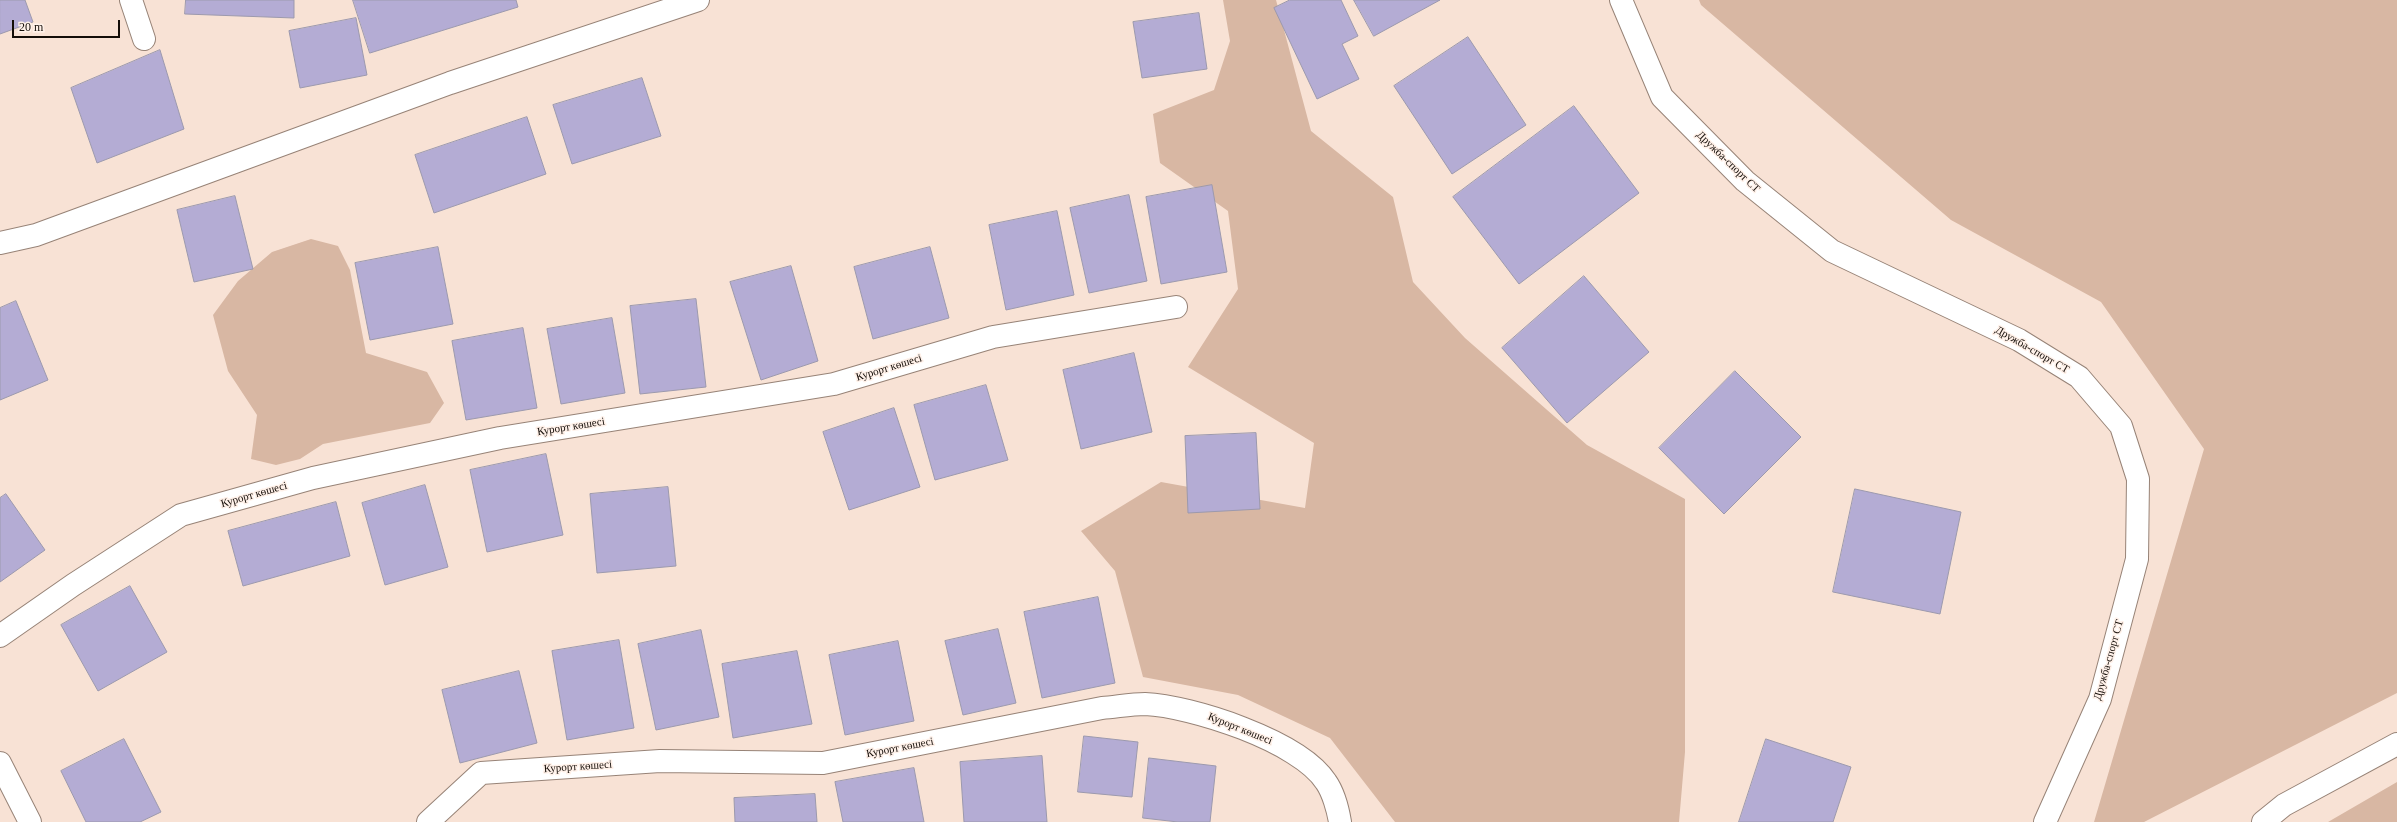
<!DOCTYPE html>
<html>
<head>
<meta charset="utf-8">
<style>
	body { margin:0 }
	#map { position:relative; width:2397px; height:822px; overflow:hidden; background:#f8e2d5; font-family:"Times New Roman",serif }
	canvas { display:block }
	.scale { position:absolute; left:12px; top:20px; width:108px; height:18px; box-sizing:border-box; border:2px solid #140d08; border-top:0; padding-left:5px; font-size:12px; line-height:14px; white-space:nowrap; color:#140d08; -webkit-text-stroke:3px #fff1e9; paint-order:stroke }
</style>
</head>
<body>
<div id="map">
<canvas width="2397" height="822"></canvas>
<div class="scale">20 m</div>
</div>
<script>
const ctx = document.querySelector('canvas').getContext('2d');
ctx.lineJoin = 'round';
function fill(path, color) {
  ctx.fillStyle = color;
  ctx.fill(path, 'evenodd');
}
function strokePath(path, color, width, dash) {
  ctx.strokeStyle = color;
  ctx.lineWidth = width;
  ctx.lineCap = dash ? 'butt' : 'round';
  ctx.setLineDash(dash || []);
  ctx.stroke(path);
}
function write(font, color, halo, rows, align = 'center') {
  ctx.font = font + ' "Times New Roman",serif';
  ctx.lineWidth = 3;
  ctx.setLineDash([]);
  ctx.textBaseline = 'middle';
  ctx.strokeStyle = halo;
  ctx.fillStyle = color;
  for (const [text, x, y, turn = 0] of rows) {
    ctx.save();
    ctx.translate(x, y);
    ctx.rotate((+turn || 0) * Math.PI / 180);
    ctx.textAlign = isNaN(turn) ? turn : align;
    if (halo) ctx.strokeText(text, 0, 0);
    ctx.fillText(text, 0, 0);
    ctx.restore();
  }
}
fill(new Path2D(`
	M1223 0H1276L1311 131 1393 197 1413 282 1465 338 1587 445 1685 499V752L1679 822H1395L1330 738 1238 695 1143 677 1115 571 1081 531 1161 482 1305 508 1314 443 1188 367 1238 289 1228 211 1160 163 1153 114 1214 90 1230 41Z
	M1699 0H2397V693L2144 822H2094L2204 449 2101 302 1951 220 1701 5Z
	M311 239 338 246 350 270 366 353 427 372 444 403 430 423 323 444 300 459 276 465 251 459 257 415 228 371 213 315 238 281 272 252Z
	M2397 782V822H2328Z`), '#d8b7a3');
const building = new Path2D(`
	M0 0H25L33 22 0 34Z
	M186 0H294V18L185 14Z
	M353 0H516L518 7 370 53Z
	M1290 0H1341L1358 36 1342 44 1359 79 1317 99 1274 8Z
	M1354 0H1440L1374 36Z
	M1199 13 1207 69 1142 78 1133 22Z
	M356 18 367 75 300 88 289 31Z
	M1468 37 1526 125 1452 174 1394 86Z
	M160 50 184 129 97 163 71 88Z
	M642 78 661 136 572 164 553 105Z
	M1574 106 1639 193 1519 284 1453 197Z
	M527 117 546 174 434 213 415 155Z
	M1212 185 1227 272 1161 284 1146 197Z
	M1129 195 1147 281 1089 293 1070 208Z
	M235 196 253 269 194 282 177 210Z
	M1057 211 1074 295 1006 310 989 225Z
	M438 247 453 324 370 340 355 263Z
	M930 247 949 318 873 339 854 267Z
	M791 266 818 361 761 380 730 282Z
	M1584 276 1649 352 1567 423 1502 348Z
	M696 299 706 387 640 394 630 306Z
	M16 301 48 380 0 400V308Z
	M612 318 625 393 561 404 547 329Z
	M523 328 537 408 466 420 452 341Z
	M1134 353 1152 432 1081 449 1063 370Z
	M1735 371 1801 437 1724 514 1659 448Z
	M986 385 1008 460 935 480 914 405Z
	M894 408 920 487 849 510 823 432Z
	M1256 433 1260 509 1188 513 1185 436Z
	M546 454 563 535 487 552 470 470Z
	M425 485 448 567 385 585 362 503Z
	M668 487 676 566 597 573 590 494Z
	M1855 489 1961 512 1940 614 1833 592Z
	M6 494 45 550 0 582V498Z
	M336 502 350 556 243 586 228 531Z
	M130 586 167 652 98 691 61 625Z
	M1098 597 1115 683 1042 698 1024 612Z
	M998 629 1016 703 963 715 945 641Z
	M701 630 719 717 656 730 638 644Z
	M619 640 634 728 567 740 552 651Z
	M898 641 914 721 845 735 829 655Z
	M797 651 812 724 733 738 722 664Z
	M519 671 537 743 460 763 442 690Z
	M1084 736 1138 742 1132 797 1078 792Z
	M124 739 161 812 140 822H86L61 771Z
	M1766 739 1851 767 1833 822H1739Z
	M1042 756 1047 822H964L960 762Z
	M1149 758 1216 766 1210 822H1178L1143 818Z
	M914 768 924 822H843L835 782Z
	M815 794 817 822H735L734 798Z`);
fill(building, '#b4acd4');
strokePath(building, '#9c99ad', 1);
const street = new Path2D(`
	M131 0 144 39
	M1621 0 1662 97 1745 181 1832 251 2019 340 2079 377 2121 426 2138 479 2137 559 2100 699 2045 822
	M0 243 36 235 450 83 698 0
	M0 636 73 585 181 515 313 478 500 438 834 384 993 337 1176 307
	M0 763 30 822
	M428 822 481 773 660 761 823 763 1102 708C1116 707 1131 704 1145 704 1191 706 1300 741 1326 782 1333 792 1338 810 1340 822
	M2263 822 2284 805 2397 744`);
strokePath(street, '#978377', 24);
strokePath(street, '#fff', 22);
write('11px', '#140d08', '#fff1e9', [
	["Дружба-спорт СТ",1728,162,44],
	["Дружба-спорт СТ",2032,350,30],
	["Курорт көшесі",889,368,-17],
	["Курорт көшесі",571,427,-9],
	["Курорт көшесі",254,495,-16],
	["Дружба-спорт СТ",2109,660,-74],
	["Курорт көшесі",1240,729,22],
	["Курорт көшесі",900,748,-11],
	["Курорт көшесі",578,767,-4]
]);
</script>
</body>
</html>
